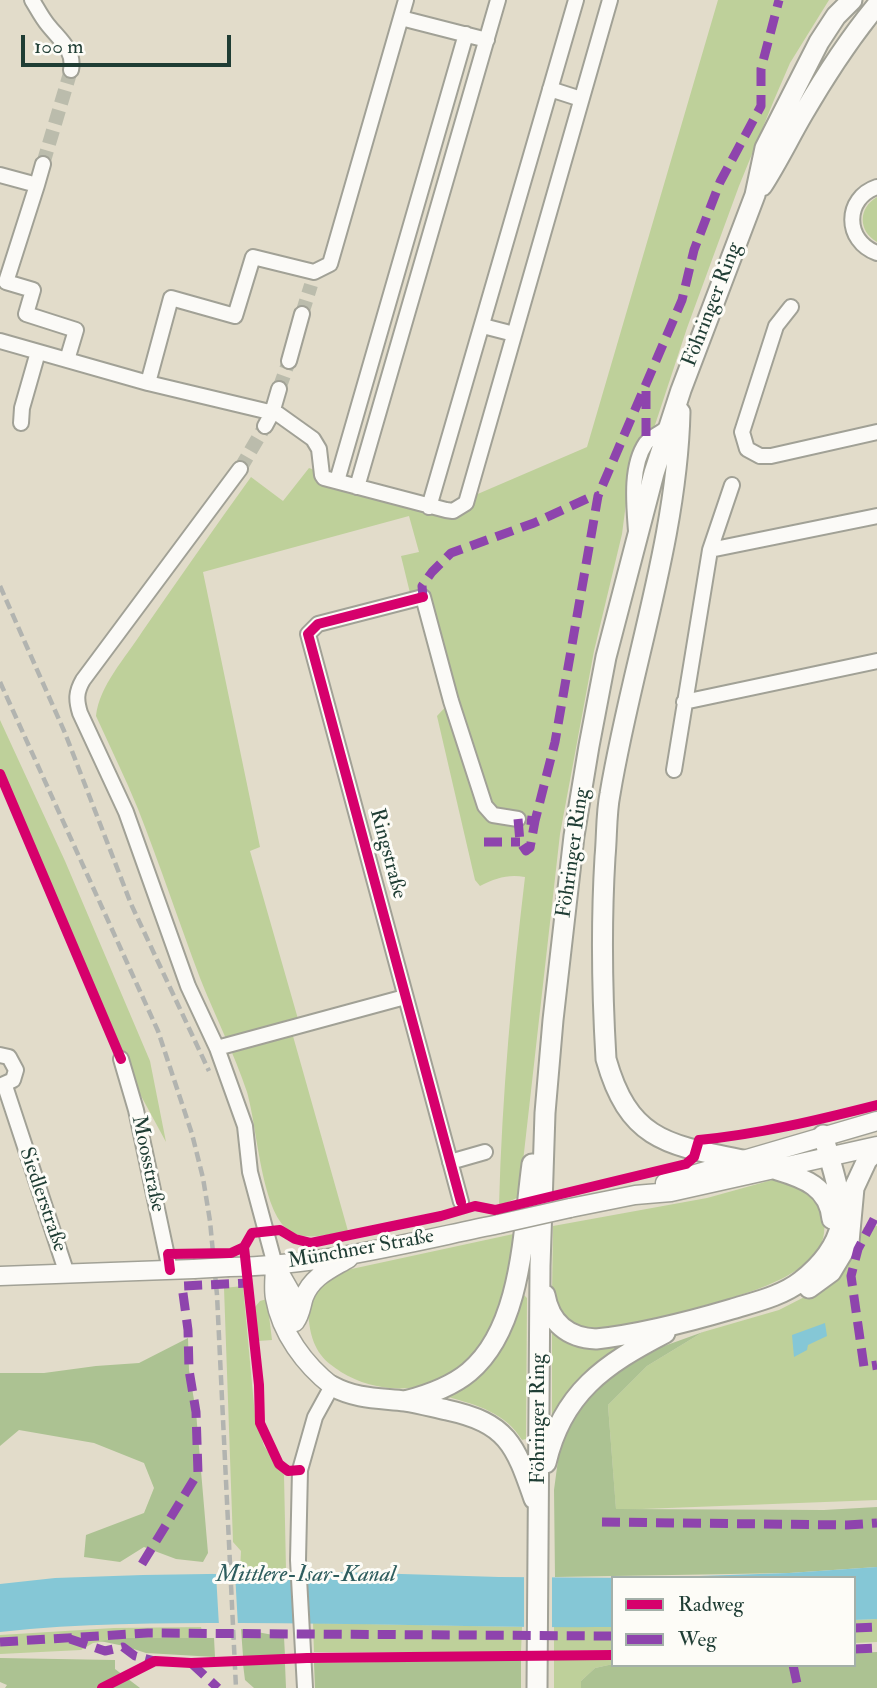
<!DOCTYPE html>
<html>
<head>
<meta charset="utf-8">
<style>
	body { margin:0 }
	#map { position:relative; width:877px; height:1688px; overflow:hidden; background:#e2dcca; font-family:"IM FELL Double Pica",serif }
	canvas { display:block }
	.legend { position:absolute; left:611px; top:1576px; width:245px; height:91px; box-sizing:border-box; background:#fdfcf7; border:2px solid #a4b0a9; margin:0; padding:9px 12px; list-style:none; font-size:21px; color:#1f3d34 }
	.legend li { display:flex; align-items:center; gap:14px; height:35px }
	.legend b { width:35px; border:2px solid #a4b0a9 }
	.scale { position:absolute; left:21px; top:35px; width:210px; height:32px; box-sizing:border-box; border:4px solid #1f3d34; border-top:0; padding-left:9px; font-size:21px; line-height:24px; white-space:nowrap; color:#1f3d34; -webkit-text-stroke:5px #fdfcf7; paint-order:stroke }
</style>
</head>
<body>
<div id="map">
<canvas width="877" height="1688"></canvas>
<ul class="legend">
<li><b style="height:9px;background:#d6006c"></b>Radweg</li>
<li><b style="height:9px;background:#8e44ad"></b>Weg</li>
</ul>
<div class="scale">100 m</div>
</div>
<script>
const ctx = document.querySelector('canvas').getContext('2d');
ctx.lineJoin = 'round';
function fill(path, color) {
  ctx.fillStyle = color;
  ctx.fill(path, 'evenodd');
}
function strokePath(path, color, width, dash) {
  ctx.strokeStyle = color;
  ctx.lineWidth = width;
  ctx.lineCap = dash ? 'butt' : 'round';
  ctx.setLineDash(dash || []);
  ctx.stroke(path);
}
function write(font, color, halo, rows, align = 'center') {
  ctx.font = font + ' "IM FELL Double Pica",serif';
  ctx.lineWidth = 6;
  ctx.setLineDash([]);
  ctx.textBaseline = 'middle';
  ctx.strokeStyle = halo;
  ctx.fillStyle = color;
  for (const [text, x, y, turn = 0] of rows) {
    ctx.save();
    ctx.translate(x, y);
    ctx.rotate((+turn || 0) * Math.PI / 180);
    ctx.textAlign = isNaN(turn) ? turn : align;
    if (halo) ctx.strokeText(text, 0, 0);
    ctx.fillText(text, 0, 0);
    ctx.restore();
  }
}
fill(new Path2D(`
	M718 0H829L790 63 774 100 739 186 687 328 652 434 628 488 622 534 594 651 560 834 519 1197 499 1206C502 1095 512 986 525 877 508 874 496 878 480 886L475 880 437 716 451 701 436 625 425 589 410 593 401 556 419 552 409 516 203 572 260 847 250 851 300 1026 291 1029 348 1231C328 1234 303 1243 286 1228 261 1206 257 1126 247 1092 234 1053 215 1016 200 978 179 922 160 865 138 809 125 777 110 747 96 716 99 686 126 657 142 632 178 580 214 528 251 477L283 501 309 468 456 518 468 509 473 496 587 447Z
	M877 197V242C858 231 858 208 877 197Z
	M0 720 65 861 150 1061 166 1142 121 1059 0 779Z
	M772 1180C801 1183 804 1182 820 1207 825 1215 825 1224 824 1233 819 1278 733 1297 696 1308 666 1317 634 1330 603 1332 592 1333 577 1327 566 1324L552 1296 553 1226 707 1198Z
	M877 1226V1500L616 1510 608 1405 647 1366 703 1332 779 1310 818 1290 847 1262 864 1227Z
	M518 1233C507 1277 502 1333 466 1365 432 1395 378 1395 341 1372 334 1367 326 1362 321 1355 309 1339 308 1318 308 1299L333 1273Z
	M243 1286 255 1416 264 1446 284 1475 286 1570 240 1571 241 1551 233 1542 224 1288Z
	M524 1295 527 1298 526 1439 522 1440C506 1413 477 1405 448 1397L481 1373 502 1347Z
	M267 1299 272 1340 258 1341 255 1307 260 1301Z
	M558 1332 621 1345C591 1365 571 1386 552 1418V1334Z
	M877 1619V1642L854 1643V1620Z
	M313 1623 522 1627 521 1652H314Z
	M201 1627 204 1638H126L93 1643 81 1650 0 1654V1635L114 1628Z
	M554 1627H613V1650L554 1651Z
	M613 1659V1664L595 1668 581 1681V1688H554V1660Z`), '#bed09a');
fill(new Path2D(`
	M703 1332 647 1366 608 1405 616 1509 824 1510 877 1507V1567L789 1573 555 1577 554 1490 560 1445 573 1418 604 1380 642 1354Z
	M188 1338 189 1370 196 1412 208 1553 203 1562 176 1559 144 1547 120 1562 84 1557 86 1535 144 1513 154 1488 144 1463 94 1443 19 1430 0 1446V1373H44L96 1366 139 1363Z
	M241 1629 284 1637 285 1656H243Z
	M126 1638H214L215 1657 146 1653 124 1646 100 1641Z
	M877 1652V1688H581V1681L595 1668 613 1664 854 1665V1653Z
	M0 1658 115 1660V1669L140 1688H5L7 1685 0 1682Z
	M521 1660V1688H315L314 1663Z
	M243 1664H285L286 1688H254L245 1680Z`), '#acc292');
fill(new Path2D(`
	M825 1323 827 1336 808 1345 807 1350 794 1357 792 1335Z
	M877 1567V1619L854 1620V1578H613V1627C488 1628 364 1623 240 1623 159 1623 80 1623 0 1632V1584L55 1578 143 1575 337 1572 499 1577 640 1578 789 1573Z`), '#85c7d6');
fill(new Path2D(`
	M213 1570H238L239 1572 235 1573 238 1626H219L216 1574H213Z
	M524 1574H552V1631H524Z`), '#e2dcca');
strokePath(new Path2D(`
	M43 164 71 70
	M302 314 311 285
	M279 389 289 361
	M240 469 265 426`), '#bbbcac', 14, [14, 7]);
const minor = new Path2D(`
	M32 0C37 8 42 18 48 25 59 39 75 50 71 70
	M401 18 487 40
	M550 89 581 99
	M0 175 37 185 6 282 33 290 26 314 76 330 67 360
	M37 185 43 164
	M877 187C844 198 844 241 877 253
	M791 307 776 326 742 432 747 449 760 456H771L877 432
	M483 326 514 334
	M0 341 148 383 278 414 313 439 319 449 322 475 324 478 446 510 453 511 466 503 610 0
	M289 361 302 314
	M148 383 171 298 235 316 253 257 314 272 330 264 406 0
	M21 423 22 408 38 352
	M265 426 272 413 279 389
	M337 481 466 34
	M357 487 498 0
	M429 507 576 0
	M636 531C634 504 630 466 646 443 651 437 662 432 669 427
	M710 550 877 516
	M684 702 877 661
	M674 770 710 550 732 485
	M217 1048 188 986 126 812 80 713C76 700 76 692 83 680L240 469
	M0 1055 9 1057 16 1070 13 1080 0 1086
	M121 1059 136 1110 170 1270
	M5 1086 67 1274
	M450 1162 485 1152
	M461 1202 308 634 318 624 423 597 451 701 485 806 493 815 518 819
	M275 1265 250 1172 245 1126 217 1048 405 997
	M305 1688 298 1560 300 1470 315 1417 332 1386`);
const major = new Path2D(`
	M665 1183 877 1121
	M570 1208 635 1195 671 1192 877 1146
	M275 1265C275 1275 273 1288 275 1298 281 1333 305 1365 332 1386
	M275 1265 291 1293 295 1320
	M229 1267C320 1266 411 1242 499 1224
	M0 1276 194 1269
	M295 1322C301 1314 301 1306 304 1297 312 1276 331 1269 349 1258`);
const highway = new Path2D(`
	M762 186C777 163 789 138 803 114 825 76 849 39 877 5
	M680 412C677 540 631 667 610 794 606 814 607 836 605 857 601 924 602 992 606 1059 629 1141 668 1145 743 1160
	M777 1170C804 1178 829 1187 832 1219
	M809 1288 831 1272 849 1242 854 1188 867 1160 877 1150
	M545 1295C550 1323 568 1338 596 1339 642 1334 688 1322 732 1309 755 1302 782 1296 801 1281 819 1267 836 1247 841 1224 845 1204 829 1157 823 1135
	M332 1386C356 1399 378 1398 405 1401 419 1403 433 1407 447 1410 507 1423 515 1444 534 1499
	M405 1401C428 1395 451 1387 469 1372 523 1327 523 1229 532 1164
	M546 1463C562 1393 605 1364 665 1333
	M537 1688 540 1266 545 1113 553 1020 574 836 589 746 606 657 654 473 681 390 755 195 765 148 819 42 836 16 852 0`);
strokePath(minor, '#a1a196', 18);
strokePath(major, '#a1a196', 21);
strokePath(highway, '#a1a196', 23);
strokePath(minor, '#fbfaf7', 14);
strokePath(major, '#fbfaf7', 18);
strokePath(highway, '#fbfaf7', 19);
strokePath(new Path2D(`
	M0 586 65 733 131 904 209 1071
	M0 682 158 1031 192 1134 203 1178 210 1221 217 1295 236 1688`), '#b2b4b0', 4.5, [10, 5]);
const majorBridge = new Path2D(`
	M499 1224 570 1208
	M194 1269 229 1267`);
strokePath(majorBridge, '#a1a196', 21, []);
strokePath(majorBridge, '#fbfaf7', 18);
strokePath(new Path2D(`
	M646 391V443
	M418 598 423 597 422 586 432 572 451 553 534 523 595 495 598 496
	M518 819 520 842 526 851 530 848 535 821
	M527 820 535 821 555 742 598 496 682 300 694 250 720 182 761 106V69L779 0
	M484 842H520
	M874 1219 858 1249 851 1276 864 1367 877 1365
	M602 1522 847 1525 877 1523
	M142 1564 198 1473 196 1412 189 1370 188 1330 182 1286 248 1283
	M854 1628 877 1627
	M70 1639 105 1651 123 1647 135 1656 155 1661
	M0 1642 148 1633 613 1636
	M854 1649 877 1648
	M191 1663 218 1688
	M793 1665 798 1688`), '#8e44ad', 9, [18, 9]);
strokePath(new Path2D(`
	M423 597 318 624 308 634 461 1202
	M0 774 121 1059
	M244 1247 259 1385 260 1423 279 1464 288 1471 300 1470
	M170 1270 168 1254 231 1253 244 1247 252 1233 280 1230 295 1239 311 1243 441 1216 475 1206 495 1210 686 1164 694 1157 699 1140C760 1134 818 1120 877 1105
	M102 1688 155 1661 191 1663 307 1658 613 1655`), '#d6006c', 10);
write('21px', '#1f3d34', '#fdfcf7', [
	["Föhringer Ring",713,305,-69],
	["Föhringer Ring",574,853,-82],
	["Ringstraße",387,854,75],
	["Moosstraße",147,1164,78],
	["Siedlerstraße",42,1200,71],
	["Münchner Straße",361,1250,-10],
	["Föhringer Ring",539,1419,-90]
]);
write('italic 23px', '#2e5d5e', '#fdfcf7', [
	["Mittlere-Isar-Kanal",306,1576]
]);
</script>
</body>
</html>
